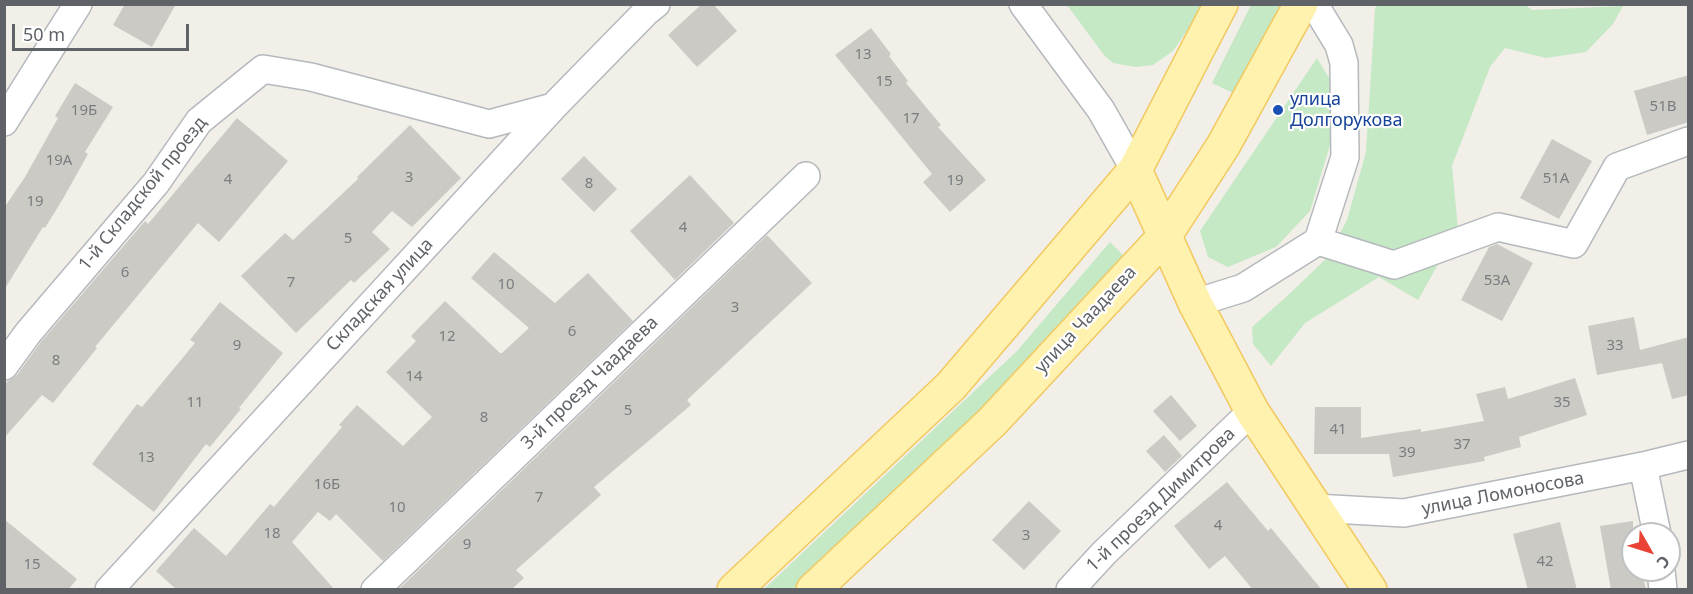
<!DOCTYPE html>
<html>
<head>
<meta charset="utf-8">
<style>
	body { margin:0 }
	#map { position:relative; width:1693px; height:594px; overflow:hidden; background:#f1efe8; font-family:"Noto Sans",sans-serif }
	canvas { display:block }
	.frame { position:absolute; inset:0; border:6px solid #5f6368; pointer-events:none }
	.north { position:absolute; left:1621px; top:522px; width:60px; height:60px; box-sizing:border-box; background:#fff; border:2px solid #bfc1c3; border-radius:50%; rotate:129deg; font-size:16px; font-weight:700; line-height:24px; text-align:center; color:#5f6368 }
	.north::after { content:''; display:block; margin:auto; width:21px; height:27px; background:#ea4335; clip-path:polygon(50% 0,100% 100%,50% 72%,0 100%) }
	.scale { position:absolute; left:12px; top:24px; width:177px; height:27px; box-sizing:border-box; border:3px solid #5f6368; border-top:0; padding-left:8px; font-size:18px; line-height:21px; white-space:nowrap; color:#5f6368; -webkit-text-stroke:4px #fff; paint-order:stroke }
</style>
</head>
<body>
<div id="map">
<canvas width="1693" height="594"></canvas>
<div class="frame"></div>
<div class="north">С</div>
<div class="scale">50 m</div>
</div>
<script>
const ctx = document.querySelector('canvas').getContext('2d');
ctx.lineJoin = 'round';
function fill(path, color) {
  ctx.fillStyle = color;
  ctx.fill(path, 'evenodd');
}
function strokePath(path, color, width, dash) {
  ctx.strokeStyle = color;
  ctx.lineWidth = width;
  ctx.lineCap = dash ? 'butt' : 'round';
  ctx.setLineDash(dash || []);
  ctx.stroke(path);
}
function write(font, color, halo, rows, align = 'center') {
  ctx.font = font + ' "Noto Sans",sans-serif';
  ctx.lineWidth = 4.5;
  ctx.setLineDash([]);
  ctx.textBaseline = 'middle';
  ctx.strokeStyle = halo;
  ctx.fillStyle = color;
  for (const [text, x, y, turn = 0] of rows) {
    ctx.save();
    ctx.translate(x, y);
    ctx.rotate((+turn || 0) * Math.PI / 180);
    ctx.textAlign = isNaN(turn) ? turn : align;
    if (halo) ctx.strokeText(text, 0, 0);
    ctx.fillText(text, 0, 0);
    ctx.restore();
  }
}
fill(new Path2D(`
	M1524 4 1532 10 1623 6 1613 24 1586 52 1546 58 1505 48 1490 67 1452 166 1458 229 1418 300 1379 277 1305 323 1271 366 1253 344 1252 327 1285 298 1328 257 1347 220 1366 152 1375 9 1377 5Z
	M1067 5H1203L1198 15 1173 51 1153 65 1136 67 1113 63 1104 55Z
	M1251 5H1280L1233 93 1212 83Z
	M1317 58 1329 78 1334 132 1310 211 1276 247 1228 267 1208 257 1200 231Z
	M1110 242 1125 257 1017 378 793 589 763 590 1017 351Z`), '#c5e8c5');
fill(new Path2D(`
	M125 4H176L152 47 113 25Z
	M702 4H713L737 31 697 67 668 35Z
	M871 28 891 54 889 56 908 81 906 83 941 125 938 127 986 180 950 212 923 182 932 174 835 55Z
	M1689 75V122L1647 135 1634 91Z
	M75 83 113 107 85 152 88 154 64 197 45 228 43 227 4 290V208L25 177 58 118 55 116Z
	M237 118 288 161 219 242 198 223 95 347 97 348 53 403 42 395 4 438V385L8 381 17 375 40 343 145 221 148 224Z
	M410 125 461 178 412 227 392 211 372 232 390 249 354 283 351 280 296 333 241 276 285 233 293 240 358 179 357 177Z
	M1552 139 1592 161 1559 219 1520 198Z
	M584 156 617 189 594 212 561 179Z
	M690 175 734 223 675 280 630 231Z
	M767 235 812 283 687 400 691 405 594 487 601 495 516 570 524 578 511 590H398Z
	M1497 244 1533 263 1502 321 1461 300 1489 247Z
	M494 252 555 303 588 273 633 321 383 561 336 514 330 521 318 512 292 542 335 590H177L156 571 194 528 226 556 270 504 274 507 342 427 339 425 357 405 403 446 432 417 386 372 416 341 411 336 445 301 500 353H502L529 328 471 278Z
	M220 302 283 353 239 408 241 409 210 447 206 444 154 512 92 464 137 404 142 407 195 343 190 340Z
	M1634 317 1640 350 1689 337V395L1672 399 1662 363 1597 375 1588 326Z
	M1575 378 1587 415 1519 437 1521 447 1484 457 1485 461 1393 477 1389 454H1314L1315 407H1361V438L1421 429V432L1484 421 1476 394 1505 387 1508 399Z
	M1171 395 1197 426 1180 441 1153 411Z
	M1164 435 1182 456 1165 472 1146 451Z
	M1227 482 1268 531 1271 528 1322 590H1253L1225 556 1209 569 1174 526Z
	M1029 501 1061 531 1024 570 992 540Z
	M4 519 77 579 68 590H4Z
	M1633 521V570H1642L1646 590H1611L1600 526Z
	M1560 522 1577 590H1528L1513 534Z`), '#cccac5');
const minor = new Path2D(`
	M1023 4 1101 110 1135 170
	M4 122 78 4
	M1318 241 1394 265 1498 227 1574 244 1617 167 1688 141
	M1195 303 1243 288 1318 241 1345 157 1344 63 1339 45 1314 4
	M4 366 28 333 156 183 199 121 263 69 311 77 489 124 553 107
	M1643 466 1657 534
	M1315 508 1404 513 1643 466 1688 455
	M1661 570 1663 590
	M109 590 553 107 646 12 656 4
	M375 590 806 176
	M1070 590 1104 553 1252 411`);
const major = new Path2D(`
	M1135 170 1195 303 1252 411 1370 590
	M734 590 951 386 1135 170 1221 4
	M813 590 992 422 1164 237 1223 146 1301 4`);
strokePath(minor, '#b5b8bc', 30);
strokePath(major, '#f2c960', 36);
strokePath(minor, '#fff', 27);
strokePath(major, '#fff2af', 33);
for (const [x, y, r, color] of [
	[1278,110,6,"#1a4fb4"]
]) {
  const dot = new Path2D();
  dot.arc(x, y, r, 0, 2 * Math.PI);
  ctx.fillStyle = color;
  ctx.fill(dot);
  strokePath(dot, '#fff', 2);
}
write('15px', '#7a7d7f', null, [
	["13",863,55],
	["15",884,82],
	["51В",1663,107],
	["19Б",84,111],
	["17",911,119],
	["19А",59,161],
	["3",409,178],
	["51А",1556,179],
	["4",228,180],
	["19",955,181],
	["8",589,184],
	["19",35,202],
	["4",683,228],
	["5",348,239],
	["6",125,273],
	["53А",1497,281],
	["7",291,283],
	["10",506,285],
	["3",735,308],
	["6",572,332],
	["12",447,337],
	["9",237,346],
	["33",1615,346],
	["8",56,361],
	["14",414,377],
	["11",195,403],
	["35",1562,403],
	["5",628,411],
	["8",484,418],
	["41",1338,430],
	["37",1462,445],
	["39",1407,453],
	["13",146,458],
	["16Б",327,485],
	["7",539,498],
	["10",397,508],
	["4",1218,526],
	["18",272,534],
	["3",1026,536],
	["9",467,545],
	["42",1545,562],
	["15",32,565]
]);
write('18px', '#164399', '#fff', [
	["улица",1290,100],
	["Долгорукова",1290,121]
], 'left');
write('18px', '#5f6368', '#fff', [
	["1-й Складской проезд",143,194,-51],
	["Складская улица",380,295,-47],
	["улица Чаадаева",1086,320,-47],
	["3-й проезд Чаадаева",590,383,-44],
	["улица Ломоносова",1503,494,-11],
	["1-й проезд Димитрова",1161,500,-44]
]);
</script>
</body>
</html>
